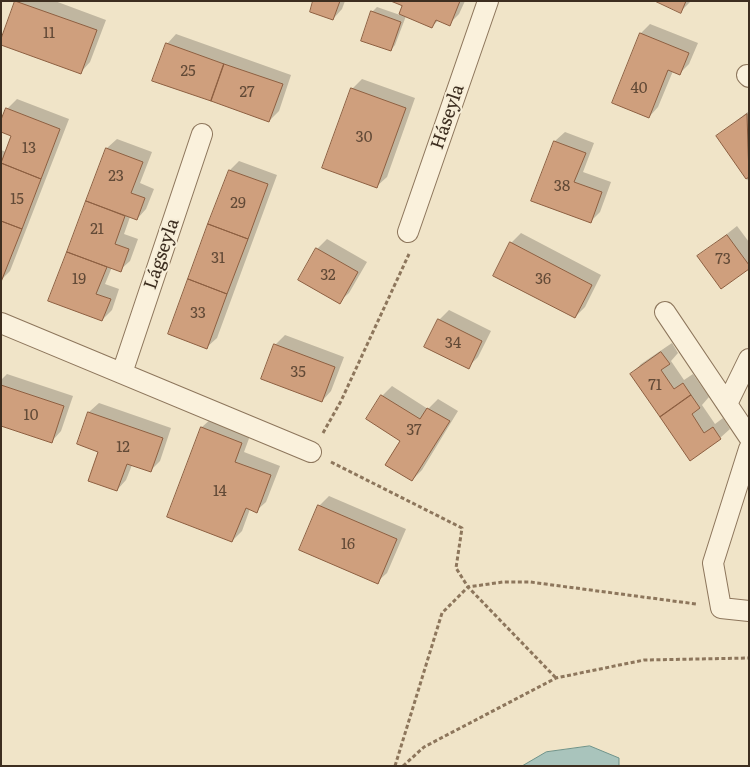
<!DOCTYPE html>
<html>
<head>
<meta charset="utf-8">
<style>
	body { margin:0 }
	#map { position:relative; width:750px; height:767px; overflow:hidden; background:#f0e4c8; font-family:Literata,serif }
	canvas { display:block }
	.frame { position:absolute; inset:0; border:2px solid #3d2e20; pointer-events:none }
</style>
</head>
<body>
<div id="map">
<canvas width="750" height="767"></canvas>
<div class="frame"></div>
</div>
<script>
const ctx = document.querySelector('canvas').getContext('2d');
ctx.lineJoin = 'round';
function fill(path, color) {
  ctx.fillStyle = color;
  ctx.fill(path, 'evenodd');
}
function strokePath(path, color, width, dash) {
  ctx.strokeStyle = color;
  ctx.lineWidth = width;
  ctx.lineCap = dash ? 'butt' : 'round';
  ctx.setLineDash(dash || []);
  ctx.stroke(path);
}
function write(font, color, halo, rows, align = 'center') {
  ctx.font = font + ' Literata,serif';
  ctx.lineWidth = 4;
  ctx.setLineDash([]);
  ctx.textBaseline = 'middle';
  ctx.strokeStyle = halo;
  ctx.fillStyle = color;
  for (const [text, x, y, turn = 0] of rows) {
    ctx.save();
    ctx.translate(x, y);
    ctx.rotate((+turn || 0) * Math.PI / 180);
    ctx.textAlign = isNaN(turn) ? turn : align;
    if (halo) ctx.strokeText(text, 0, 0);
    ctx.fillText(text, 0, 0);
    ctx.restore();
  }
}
const water = new Path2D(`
	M590 746 619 758V766H522L546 752Z`);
fill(water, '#a9c4bc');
strokePath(water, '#6f938a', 1);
fill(new Path2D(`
	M16 1H55L106 20 90 62 81 72 1 42Z
	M315 1H345L342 9 333 19Z
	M394 1H465L459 14 449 24 439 20 431 27 406 16 395 45 391 50 372 12 377 7 400 15 404 5Z
	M658 1H691L681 11Z
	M650 24 698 43 689 64 680 73 673 71 658 107 649 117 641 33Z
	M176 34 291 75 279 111 269 121 167 44Z
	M362 79 415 98 387 177 377 186 352 89Z
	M17 99 69 119 10 271 1 280V150L6 152 13 135 7 109Z
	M749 111V182L717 136Z
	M565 132 594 143 583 172 611 182 600 212 590 222 555 141Z
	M117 139 152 152 140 183 154 189 146 209 137 219 130 217 124 234 138 239 130 261 120 270 112 267 105 284 119 289 112 310 102 320 50 300 107 148Z
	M239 161 277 175 217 338 207 347 230 170Z
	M737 226 749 242V267L699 256Z
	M521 233 601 275 585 307 575 317 511 243Z
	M327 239 367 262 349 293 339 302 300 280 317 249Z
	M449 310 491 331 478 357 468 367 439 320Z
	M285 335 344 357 331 391 322 401 275 345Z
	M672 343 678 353 671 361 684 380 693 374 709 397 702 405 715 424 723 418 730 429 720 438 690 459 632 374 641 364Z
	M7 374 73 396 61 431 52 441 1 424V380Z
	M392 386 428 409 438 399 458 411 422 470 412 480 402 440 367 419 382 396Z
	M99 403 171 428 160 461 150 471 132 465 126 480 117 490 100 451 89 412Z
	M212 418 251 433 244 452 280 466 266 502 256 511 250 509 242 531 232 541 168 516 202 427Z
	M329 496 406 529 387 573 377 582 319 506Z`), '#0003');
const building = new Path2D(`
	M15 1 97 30 81 74 1 45V39Z
	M313 1H340L333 20 310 12Z
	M391 1H460L450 26 436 20 432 28 399 14 402 6Z
	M655 1H686L681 13Z
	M371 11 401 22 391 51 361 41Z
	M640 33 689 53 680 75 668 70 649 118 612 103Z
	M166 43 224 64 211 101 152 81Z
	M224 64 283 84 269 122 211 101Z
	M351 88 406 108 377 188 322 168Z
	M6 108 60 129 41 179 1 163 11 136 1 132V120Z
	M747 114 749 177 746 179 716 136Z
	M554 141 586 153 574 182 602 192 591 223 531 201Z
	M106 148 143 162 131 193 145 198 137 220 86 201Z
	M1 163 41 179 22 229 1 221Z
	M229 170 268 184 248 239 208 224Z
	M86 201 125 216 115 244 129 249 121 272 67 252Z
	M1 221 22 229 1 282Z
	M208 224 248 239 227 294 188 279Z
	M727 235 749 265V269L721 289 697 256Z
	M510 242 592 285 575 318 493 276Z
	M316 248 358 272 340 304 298 280Z
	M67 252 107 267 96 294 111 299 102 321 48 301Z
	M188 279 227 294 207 349 168 334Z
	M438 319 482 341 469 369 424 347Z
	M274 344 335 367 322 402 261 379Z
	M661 352 670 364 661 370 674 389 683 383 691 395 660 417 630 374Z
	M1 385 64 406 52 443 1 426Z
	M381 395 420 419 427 408 450 421 412 481 385 465 400 441 366 419Z
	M691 395 700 408 692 414 704 433 713 427 721 439 690 461 660 417Z
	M88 412 163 438 151 472 127 464 117 491 88 481 98 452 77 444Z
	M201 427 242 443 235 462 271 475 257 513 246 508 232 542 167 517Z
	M318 505 397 539 378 584 299 550Z`);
fill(building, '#cf9f7d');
strokePath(building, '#8d5f41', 1);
const street = new Path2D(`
	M747 75 749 77
	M408 232 488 1
	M665 312 749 437
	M1 323 311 452
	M122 373 202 134
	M727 404 749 359
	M749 449 713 563 721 608 749 611`);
strokePath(street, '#8d765c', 22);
strokePath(new Path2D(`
	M323 433 341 401 409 254
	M331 462 462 528 456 568 468 587 556 678
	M395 766 442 613 468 587 503 582H530L696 604
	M403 766 424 747 556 678 644 660 749 658`), '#8d765c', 3, [4, 2.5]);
strokePath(street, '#faf1dc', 20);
write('15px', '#624a37', null, [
	["11",49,34],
	["25",188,72],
	["40",639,89],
	["27",247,93],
	["30",364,138],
	["13",29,149],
	["23",116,177],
	["38",562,187],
	["15",17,200],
	["29",238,204],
	["21",97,230],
	["31",218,259],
	["73",723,260],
	["32",328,276],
	["19",79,280],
	["36",543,280],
	["33",198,314],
	["34",453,344],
	["35",298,373],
	["71",655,386],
	["10",31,416],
	["37",414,431],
	["12",123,448],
	["14",220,492],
	["16",348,545]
]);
write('18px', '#3d2e20', '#f7eed8', [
	["Háseyla",448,117,-71],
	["Lágseyla",162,254,-71]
]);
</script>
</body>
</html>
